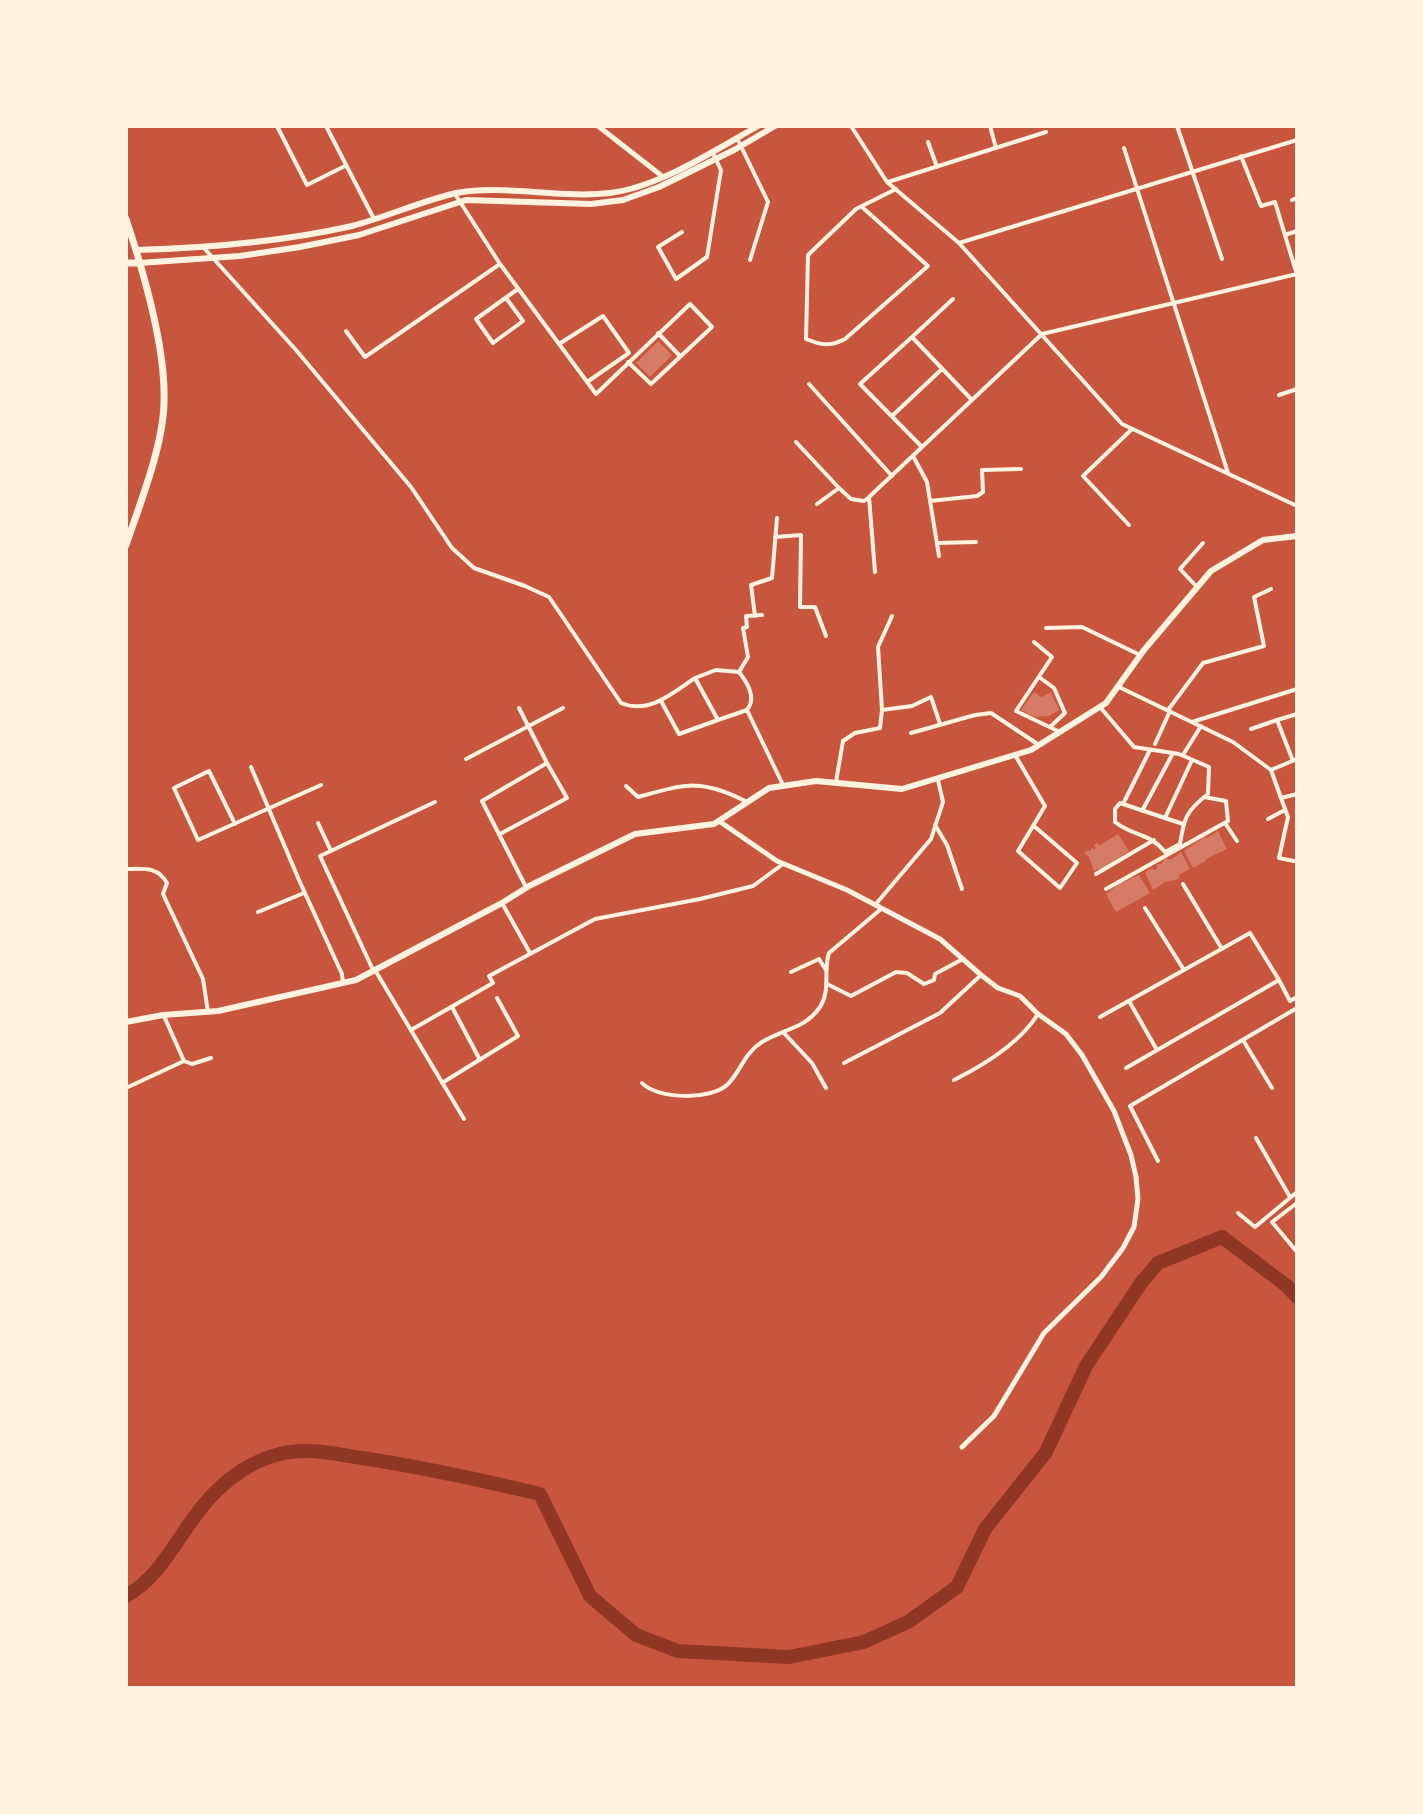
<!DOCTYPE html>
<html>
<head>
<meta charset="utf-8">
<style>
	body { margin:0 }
	#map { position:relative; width:1423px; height:1814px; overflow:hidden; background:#c8553d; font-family:"Titillium Web",sans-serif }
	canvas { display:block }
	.frame { position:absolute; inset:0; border:128px solid #fff3e0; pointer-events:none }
</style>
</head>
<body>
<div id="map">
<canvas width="1423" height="1814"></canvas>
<div class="frame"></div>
</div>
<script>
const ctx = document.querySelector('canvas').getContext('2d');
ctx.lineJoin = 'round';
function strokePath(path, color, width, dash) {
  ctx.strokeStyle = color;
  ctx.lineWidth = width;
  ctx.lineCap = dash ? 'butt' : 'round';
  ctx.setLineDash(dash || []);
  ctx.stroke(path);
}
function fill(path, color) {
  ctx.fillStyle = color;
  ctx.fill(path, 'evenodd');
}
strokePath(new Path2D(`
	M126 1596C164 1575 180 1530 208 1500 226 1479 253 1460 280 1454 306 1447 335 1454 362 1458 422 1467 481 1480 540 1494L590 1596 636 1635 678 1651 789 1657 864 1642 908 1622 957 1587 985 1529 1046 1452 1086 1366 1141 1283 1158 1263 1222 1237 1287 1286 1297 1297`), '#8f3625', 14);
fill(new Path2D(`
	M658 341 672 355 650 377 636 363Z
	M1034 692 1041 697 1051 692 1059 710 1049 716 1035 717 1021 710Z
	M1218 831 1227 849 1206 859 1204 863 1200 862 1201 864 1193 868 1184 851 1206 836 1207 838Z
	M1118 834 1129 851 1105 867 1094 871 1089 857 1084 853 1088 850 1091 851 1092 847 1094 850 1096 848 1094 845 1098 843 1099 846Z
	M1181 852 1190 869 1178 875 1180 877 1176 880 1165 882 1153 890 1145 872 1153 868 1154 870 1157 869V864H1161L1165 859H1172Z
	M1139 875 1150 893 1116 912 1106 894 1119 884Z`), '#d67c66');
strokePath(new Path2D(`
	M277 126 307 185 345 166
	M326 126 374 219
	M851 126 887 182 959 243 1122 424 1297 506
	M990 126 996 148
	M1177 126 1222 259
	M737 138 768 202 750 260
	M928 142 937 167
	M1124 148 1228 473
	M1241 156 1261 206 1275 202 1297 275
	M888 182 1046 132
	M455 194 500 264 596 394 690 304 712 327 651 384 628 362
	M1292 200 1297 198
	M862 207 928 266 845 339C830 347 821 345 806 339L808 255 856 209 896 189
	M682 232 658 247 676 279 707 257 721 170 712 151
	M1285 235 1297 231
	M959 243 1297 140
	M203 247 296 350 411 487 452 548 474 568 525 586 549 597 621 703C649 715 674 692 695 678L718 720 747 710 783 785
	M506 298 523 321 493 343 476 319 518 289
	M346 331 365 357 500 264
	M658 333 680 356
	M912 337 953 299
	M559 344 603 316 629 353 587 382
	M809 384 892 476
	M1279 395 1297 389
	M892 416 942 369
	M796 442 839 488
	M922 447 860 384 912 337 972 400
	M913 456 927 482 939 556
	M930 501 977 496 983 492 982 470 1021 469
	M817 504 839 488 851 499 864 501 868 498
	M1129 525 1083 476 1132 429
	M775 537 801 535 800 607H815L826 636
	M937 543 976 542
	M875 572 869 497 1042 334 1297 274
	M1197 587 1180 569 1203 543
	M755 616 751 585 772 578 777 518
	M892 616 878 647 882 710 912 706 931 697 940 724
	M1046 628 1082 627 1140 655
	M1034 642 1052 657 1016 711 1060 732
	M739 672 748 657 743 628 747 627 746 616 762 615
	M1039 677 1054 688 1065 713 1050 727
	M695 678 716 670 739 672C747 682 757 698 747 710
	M1119 687 1233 742 1271 770 1281 798 1297 794
	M661 701 679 734 718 720
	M1100 707 1134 747 1179 754 1209 767 1208 794C1186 811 1184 818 1180 844L1165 852C1149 832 1134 837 1115 822V809L1120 803 1183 824
	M519 708 547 763 482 801 526 887
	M1168 710 1203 663 1264 646 1254 597 1271 589
	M1277 720 1297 714
	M1192 722 1297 689
	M1251 729 1277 720 1293 761
	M911 733 975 715 991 713 1039 745
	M1155 744 1170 711
	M1015 755 1045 806 1018 851 1060 888 1077 863 1034 826
	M1183 755 1201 726
	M466 759 563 708
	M251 767 299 880 342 974 343 983
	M1271 770 1297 759
	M836 782 843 741 855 733 880 728 882 710
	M626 786 638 797C685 784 702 778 747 802
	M1281 798 1288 817 1279 858 1294 861
	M1123 804 1150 750
	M1142 811 1172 755
	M1165 818 1192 760
	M1268 819 1285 810
	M318 823 331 851
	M1225 823 1237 841
	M235 824 209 771 174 788 198 840 321 785
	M935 825 947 845 962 889
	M500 834 567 798 547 763
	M126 869C143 869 158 866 167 883L163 894 203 979 208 1012
	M1096 874 1154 840
	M1183 884 1222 949
	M1106 889 1228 821 1226 801 1204 797
	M502 903 530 953
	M875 905 931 839 943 802 938 780
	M1145 908 1184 970
	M258 912 304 893
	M373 970 320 856 435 802
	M375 970 464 1119
	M791 972 819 959 826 970
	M827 984 851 996 896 972 907 973 924 984 934 980 935 974 961 960
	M1129 1001 1157 1050
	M452 1007 480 1060
	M1100 1017 1250 933 1279 980
	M411 1030 493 983 489 976 595 919 700 899 753 886 783 864
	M783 1032 812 1063 826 1088
	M1243 1040 1272 1088
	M184 1061 192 1064 211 1058
	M844 1063 940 1013 981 975
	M1126 1068 1279 980 1290 1001 1297 997
	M954 1080C984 1065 1020 1043 1038 1014
	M442 1083 518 1036 497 998
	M642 1083C657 1099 711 1101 728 1084 741 1071 744 1053 762 1042 783 1029 805 1029 820 1007 831 990 823 971 829 953L881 909
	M126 1088 184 1061 164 1016
	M1256 1138 1290 1197
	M1158 1161 1130 1106 1297 1008
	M1297 1203 1272 1222 1297 1252
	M1238 1213 1255 1227 1297 1192`), '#fff3e0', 4);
strokePath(new Path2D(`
	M598 126 662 176
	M719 821 777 861 847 890 940 939 981 975 998 988 1020 996 1038 1014 1066 1034 1082 1055 1114 1111 1131 1155 1136 1177 1138 1199 1134 1227 1123 1248 1101 1277 1044 1333 994 1416 962 1447`), '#fff3e0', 5);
strokePath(new Path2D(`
	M136 250C209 248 281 242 352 226 387 217 421 201 456 193 505 184 560 199 610 193 659 187 715 150 758 126
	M139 263 240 256 300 247 359 235 466 200 591 204 623 200 659 187 734 150 775 126
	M126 1022 163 1015 218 1011 356 980 502 903 529 886 635 834 714 824 769 788 816 781 902 789 1031 750 1106 703 1144 650 1211 571 1263 540 1297 536`), '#fff3e0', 6);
strokePath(new Path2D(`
	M126 219C143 270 166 350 164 403 163 446 140 504 126 545
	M126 263H139`), '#fff3e0', 7);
</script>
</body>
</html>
